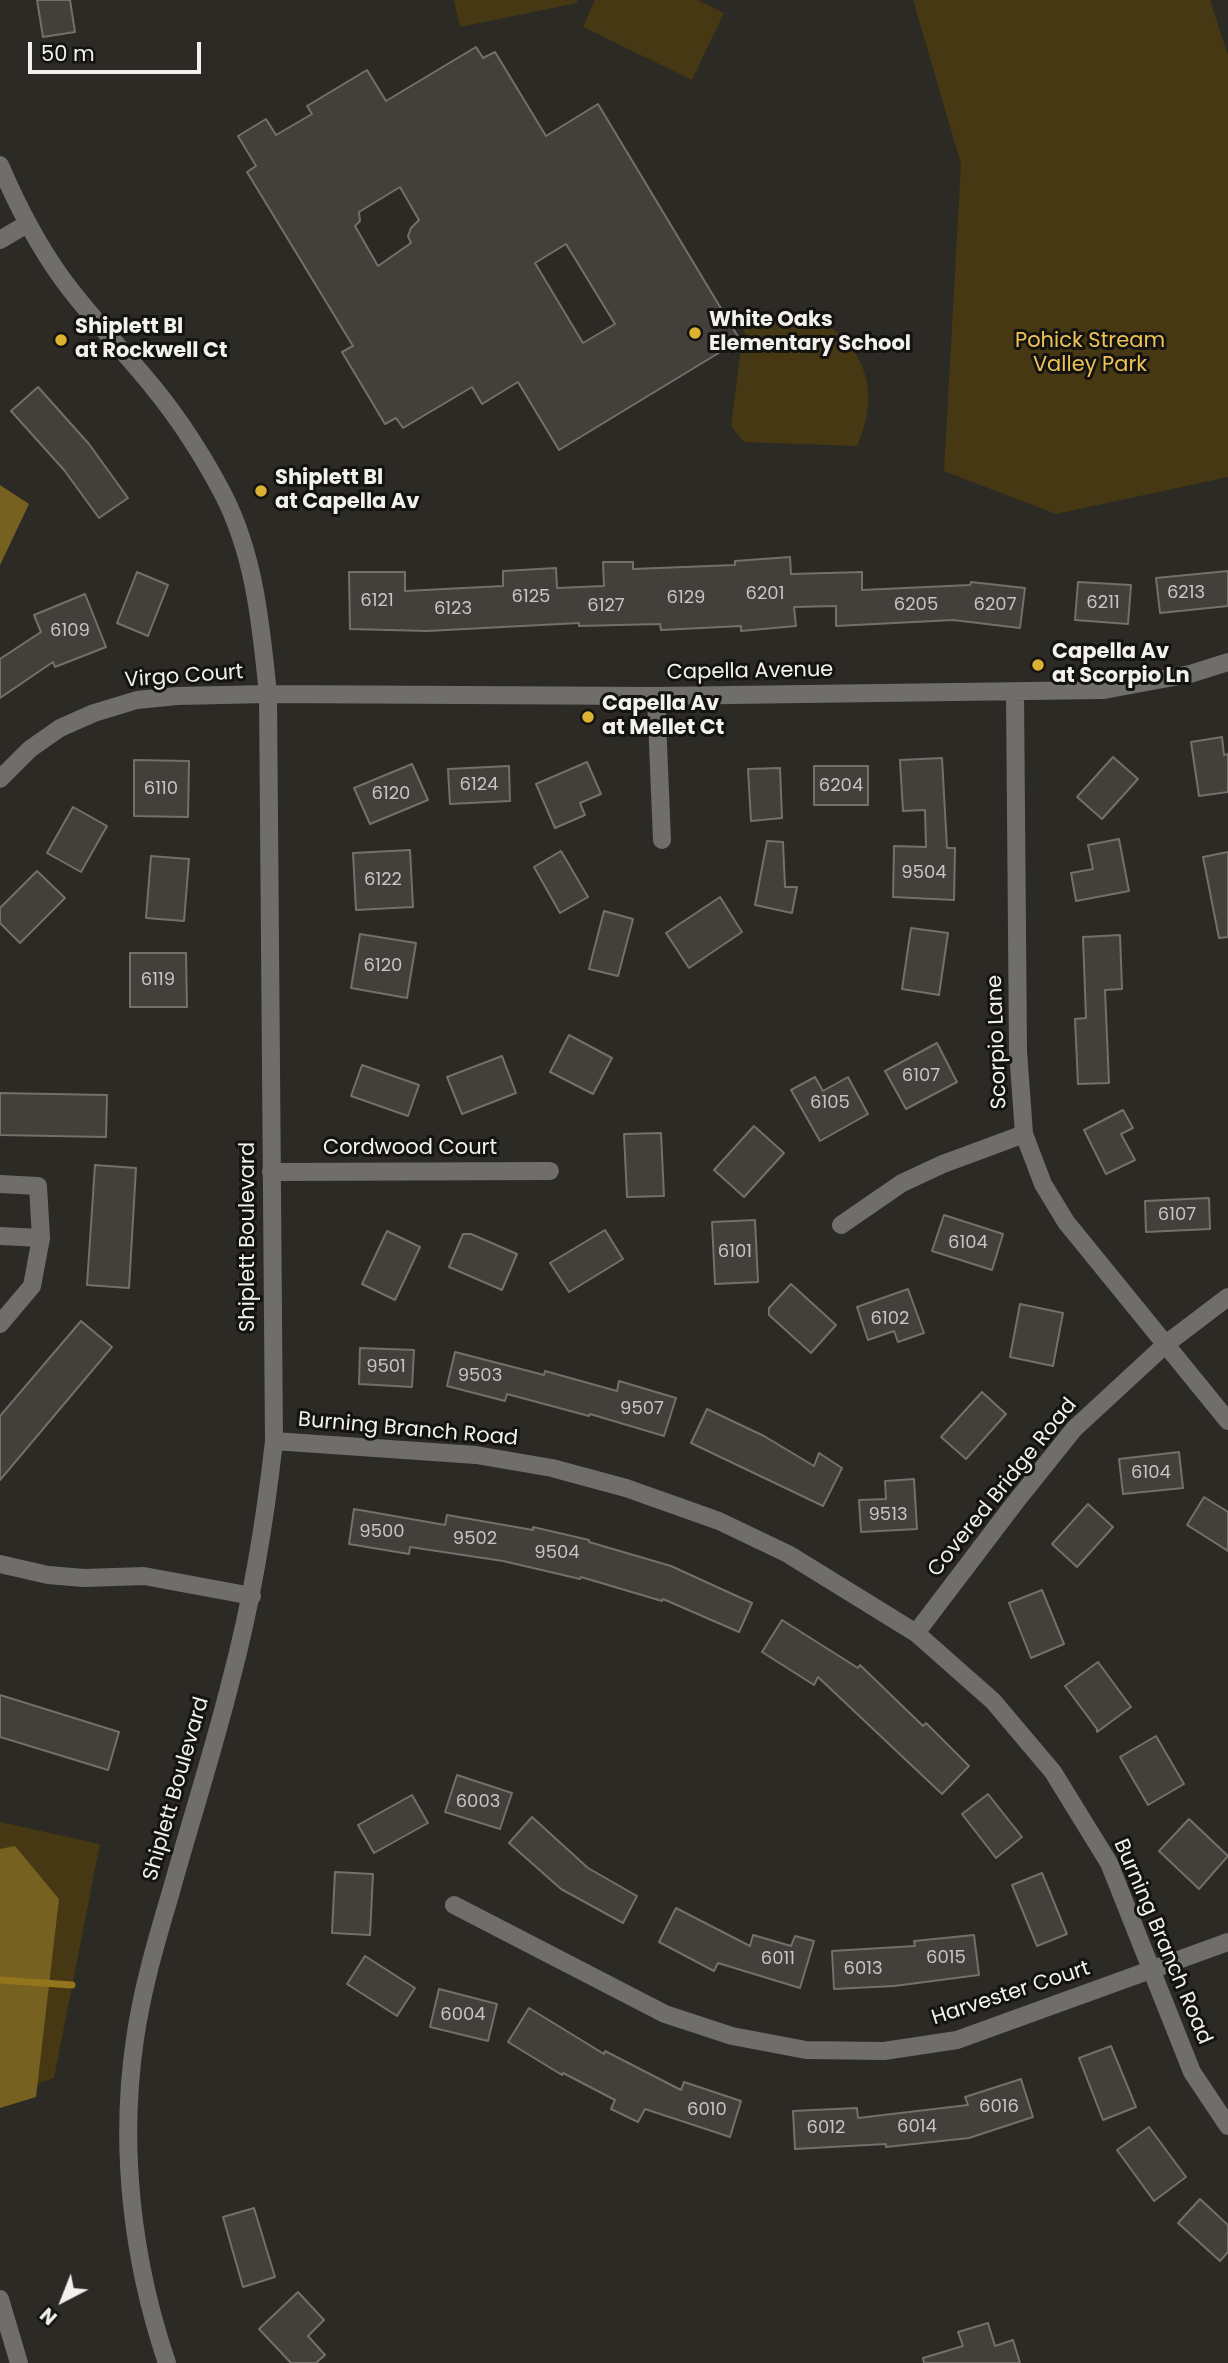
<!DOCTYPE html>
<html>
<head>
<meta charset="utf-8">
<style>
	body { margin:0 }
	#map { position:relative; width:1228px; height:2363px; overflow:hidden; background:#2c2a25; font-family:Poppins,sans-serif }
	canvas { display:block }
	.north { position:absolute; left:28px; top:2265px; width:70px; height:70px; -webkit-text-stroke:5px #141311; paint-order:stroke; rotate:222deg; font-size:19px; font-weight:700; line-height:28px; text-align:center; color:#f2f1ee }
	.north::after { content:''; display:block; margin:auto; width:24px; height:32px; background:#f2f1ee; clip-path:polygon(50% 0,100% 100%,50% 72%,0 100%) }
	.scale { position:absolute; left:28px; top:42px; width:173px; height:32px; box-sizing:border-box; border:4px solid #f2f1ee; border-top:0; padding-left:9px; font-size:21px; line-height:24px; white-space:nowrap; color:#f2f1ee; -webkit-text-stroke:5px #141311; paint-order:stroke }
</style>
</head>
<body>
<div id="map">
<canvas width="1228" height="2363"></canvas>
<div class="north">N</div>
<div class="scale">50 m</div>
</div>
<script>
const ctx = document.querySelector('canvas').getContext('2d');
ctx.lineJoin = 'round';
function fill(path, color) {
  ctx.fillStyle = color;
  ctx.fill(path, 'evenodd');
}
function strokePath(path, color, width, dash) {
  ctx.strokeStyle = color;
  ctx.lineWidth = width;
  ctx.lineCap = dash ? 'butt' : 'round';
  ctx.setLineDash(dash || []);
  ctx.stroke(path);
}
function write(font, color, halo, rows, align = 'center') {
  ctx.font = font + ' Poppins,sans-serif';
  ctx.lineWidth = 6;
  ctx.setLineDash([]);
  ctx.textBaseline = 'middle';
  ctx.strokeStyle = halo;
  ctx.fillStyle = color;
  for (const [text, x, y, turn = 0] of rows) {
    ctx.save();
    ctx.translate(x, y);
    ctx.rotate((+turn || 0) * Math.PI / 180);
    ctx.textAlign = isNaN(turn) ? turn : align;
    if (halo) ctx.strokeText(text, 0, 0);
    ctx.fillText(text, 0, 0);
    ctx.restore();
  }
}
fill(new Path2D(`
	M454 0H577V3L460 27Z
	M595 0H697L724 13 692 80 583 27Z
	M913 0H1210L1228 55V477L1056 514 944 471 961 164Z
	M781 312C791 313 805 313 814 317 867 344 881 394 857 446L744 442 731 426 741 348 750 342 743 329 757 320Z
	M0 1822 100 1844 54 2078 0 2097Z`), '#453812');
fill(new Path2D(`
	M0 485 29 504 0 565Z
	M15 1846 59 1899 36 2097 0 2108V1849Z`), '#776121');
strokePath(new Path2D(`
	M0 1980 72 1985`), '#92751c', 7);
const building = new Path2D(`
	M37 0H70L75 32 43 37Z
	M476 47 483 58 495 52 546 136 598 104 740 340 559 450 518 382 482 404 472 387 403 428 396 418 385 424 342 352 353 346 247 172 256 166 238 136 266 119 276 135 312 114 307 106 367 70 386 101ZM400 187 419 220 411 228 408 236 411 243 378 266 355 226 360 221 359 212ZM566 244 615 324 583 343 535 263Z
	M38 387 89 444 128 498 99 518 64 470 11 411Z
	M790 557 791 574 862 572V590L970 585 971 582 1025 588 1020 628 953 620 836 626V606L794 607 796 626 741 631V626L661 630 660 624 579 626V623L427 631 350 629 349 572H405V591L503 586V571L556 568 557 588 604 586 603 562H633V569L735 565V561Z
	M1228 571V606L1160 613 1156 578Z
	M137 572 168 585 148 636 117 623Z
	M1078 582 1131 585 1128 624 1075 620Z
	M85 594 106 647 55 667 53 662 0 698V659L41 632 34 615Z
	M1222 737 1224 755 1228 754V792L1199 796 1191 742Z
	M1113 757 1138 779 1102 819 1077 797Z
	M942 758 947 848H955L954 900 893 897 894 846 926 847 925 810 903 811 900 760Z
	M134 760 189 761 188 817 134 816Z
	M587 762 601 794 580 803 585 815 555 828 536 784Z
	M412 764 428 800 370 824 354 788Z
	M509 766 510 801 450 804 448 769Z
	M814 766H868V805H814Z
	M780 768 782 818 751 821 748 769Z
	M73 807 107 826 81 872 47 853Z
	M1119 839 1129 891 1076 901 1071 873 1093 869 1088 845Z
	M767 841 783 842 785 887H797L792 913 755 905Z
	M410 850 413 907 356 910 353 853Z
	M561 851 588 897 560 913 534 867Z
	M1228 852V937L1219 938 1203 857Z
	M151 856 189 859 184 921 146 918Z
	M37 871 65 898 20 943 0 923V908Z
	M720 897 742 932 689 968 666 933Z
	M604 911 633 919 618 976 589 969Z
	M911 928 948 933 939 995 902 989Z
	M360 934 416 943 407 998 351 988Z
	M1120 935 1122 989 1105 990 1109 1083 1078 1084 1075 1019 1086 1018 1083 937Z
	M130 953H186L187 1007H130Z
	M569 1035 612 1058 593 1094 550 1072Z
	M937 1043 957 1082 906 1109 885 1071Z
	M502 1056 516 1093 462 1114 447 1077Z
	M362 1065 419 1085 408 1116 351 1096Z
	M815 1077 823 1091 848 1077 868 1114 820 1141 791 1090Z
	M0 1093 107 1095 106 1137 0 1135Z
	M1123 1110 1133 1128 1121 1134 1135 1160 1106 1174 1084 1130Z
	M754 1126 784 1153 744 1197 714 1170Z
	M661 1133 664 1196 627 1197 624 1134Z
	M95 1165 136 1168 129 1288 87 1285Z
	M1209 1198 1210 1229 1146 1232 1145 1201Z
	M944 1215 1003 1234 992 1270 932 1251Z
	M755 1220 758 1282 715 1284 712 1222Z
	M605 1230 623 1259 569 1292 550 1263Z
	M387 1231 420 1247 395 1300 362 1284Z
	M463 1234H471L517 1254 502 1290 449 1267Z
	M791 1284 836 1325 811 1353 769 1315V1308Z
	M908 1289 924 1333 898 1342 894 1331 868 1340 857 1307Z
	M1020 1304 1063 1313 1053 1366 1010 1357Z
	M81 1321 112 1347 0 1480V1416Z
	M360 1348 414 1350 412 1387 359 1384Z
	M455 1352 544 1375 545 1371 617 1391 619 1381 676 1398 664 1436 590 1414 589 1416 507 1394 505 1401 447 1386Z
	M982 1392 1006 1414 966 1459 941 1437Z
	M707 1409 764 1436 814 1466 819 1453 842 1468 823 1506 691 1443Z
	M1179 1452 1183 1488 1123 1494 1119 1459Z
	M914 1479 917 1529 861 1532 859 1500 886 1499 885 1481Z
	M1204 1497 1228 1512V1551L1187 1525Z
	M1088 1504 1113 1527 1077 1567 1052 1544Z
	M354 1509 445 1525 447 1515 533 1530V1527L589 1540V1542L671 1566 752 1603 739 1632 663 1599 662 1601 581 1577 580 1579 503 1561 410 1547 409 1554 349 1544Z
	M1042 1590 1064 1644 1031 1658 1009 1603Z
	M782 1620 858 1668 860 1665 923 1726 926 1723 969 1766 942 1794 818 1677 814 1685 762 1652Z
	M1098 1662 1131 1707 1097 1732V1729L1065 1686Z
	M0 1695 119 1732 108 1770 0 1737Z
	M1156 1736 1184 1784 1148 1805 1120 1757Z
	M457 1775 512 1793 500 1829 445 1812Z
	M988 1794 1022 1837 996 1858 962 1814Z
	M412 1795 428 1823 374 1853 358 1825Z
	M532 1817 588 1868 637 1896 623 1923 561 1889 509 1843Z
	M1189 1819 1228 1856 1199 1889 1159 1851Z
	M335 1872 373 1874 370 1935 332 1933Z
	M1042 1873 1067 1934 1037 1946 1012 1885Z
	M676 1908 750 1946 753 1935 791 1946 795 1936 814 1941 800 1988 718 1963 714 1971 659 1942Z
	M974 1935 979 1975 894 1986 834 1989 832 1951 915 1946 914 1941Z
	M365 1956 415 1988 397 2016 347 1984Z
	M439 1989 497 2004 488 2041 430 2027Z
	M529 2008 604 2054 605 2051 681 2090 684 2082 741 2101 730 2137 645 2109 638 2122 611 2109 615 2100 563 2073 562 2075 508 2042Z
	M1111 2046 1136 2107 1103 2120 1079 2058Z
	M1021 2079 1033 2117 969 2138 886 2147V2144L795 2149 793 2111 857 2108 858 2118 968 2105 965 2097Z
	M1149 2127 1186 2177 1154 2201 1117 2150Z
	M1200 2199 1228 2225V2252L1220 2261 1178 2223Z
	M254 2208 275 2277 243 2287 223 2217Z
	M298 2292 324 2320 308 2336 325 2355 316 2363H291L259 2329Z
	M988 2323 995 2346 1013 2340 1020 2363H924L923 2358 963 2346 958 2332Z`);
fill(building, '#43403b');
strokePath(building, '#72706a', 2);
strokePath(new Path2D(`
	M0 165C17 205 36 242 61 277 89 316 123 350 153 387 180 420 203 456 223 494 255 556 261 626 268 694L274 1441C265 1522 252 1601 231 1680 213 1752 190 1823 170 1895 156 1942 142 1990 135 2039 119 2147 132 2260 167 2363
	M0 240 27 224
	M1015 692 1018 1051 1024 1134 1043 1184 1066 1222 1228 1421
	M656 696 662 840
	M0 779 30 749 60 728 94 713 137 700 177 696 268 694 656 696 1104 690 1190 674 1228 662
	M271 1172 550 1171
	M0 1184 38 1186 41 1238 32 1286 0 1324
	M841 1225 902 1183 943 1164 1024 1134
	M0 1236 41 1238
	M274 1441 476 1455 552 1468 626 1488 719 1521 788 1554 916 1633 993 1701 1053 1772 1109 1863 1192 2072 1228 2126
	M0 1564 48 1575 84 1578 144 1576 252 1596
	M916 1633 1014 1504 1074 1429 1166 1344 1228 1297
	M454 1905 665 2014 732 2036 806 2050 884 2051 957 2040 1228 1942
	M0 2299 19 2363`), '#6f6e6c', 18);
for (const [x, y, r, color] of [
	[695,333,7,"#dcb233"],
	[61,340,7,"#dcb233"],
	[261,491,7,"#dcb233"],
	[1038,665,7,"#dcb233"],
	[588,717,7,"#dcb233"]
]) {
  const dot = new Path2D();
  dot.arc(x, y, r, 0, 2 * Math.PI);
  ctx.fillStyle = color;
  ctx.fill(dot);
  strokePath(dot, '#141311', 2.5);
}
write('18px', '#c6c5c1', null, [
	["6213",1186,593],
	["6201",765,594],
	["6125",531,597],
	["6129",686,598],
	["6121",377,601],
	["6211",1103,603],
	["6205",916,605],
	["6207",995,605],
	["6127",606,606],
	["6123",453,609],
	["6109",70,631],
	["6124",479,785],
	["6204",841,786],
	["6110",161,789],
	["6120",391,794],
	["9504",924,873],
	["6122",383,880],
	["6120",383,966],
	["6119",158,980],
	["6107",921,1076],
	["6105",830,1103],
	["6107",1177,1215],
	["6104",968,1243],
	["6101",735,1252],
	["6102",890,1319],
	["9501",386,1367],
	["9503",480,1376],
	["9507",642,1409],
	["6104",1151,1473],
	["9513",888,1515],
	["9500",382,1532],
	["9502",475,1539],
	["9504",557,1553],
	["6003",478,1802],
	["6015",946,1958],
	["6011",778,1959],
	["6013",863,1969],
	["6004",463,2015],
	["6016",999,2107],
	["6010",707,2110],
	["6014",917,2127],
	["6012",826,2128]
]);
write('bold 21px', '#f2f1ee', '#141311', [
	["White Oaks",709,321],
	["Elementary School",709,345],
	["Shiplett Bl",75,328],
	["at Rockwell Ct",75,352],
	["Shiplett Bl",275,479],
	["at Capella Av",275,503],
	["Capella Av",1052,653],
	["at Scorpio Ln",1052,677],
	["Capella Av",602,705],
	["at Mellet Ct",602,729]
], 'left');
write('21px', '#edc452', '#141311', [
	["Pohick Stream",1090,342],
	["Valley Park",1090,366]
]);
write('21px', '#f2f1ee', '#141311', [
	["Capella Avenue",750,672,-1],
	["Virgo Court",184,677,-4],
	["Scorpio Lane",998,1042,-92],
	["Cordwood Court",410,1149],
	["Shiplett Boulevard",249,1237,-90],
	["Burning Branch Road",408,1430,5],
	["Covered Bridge Road",1003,1488,-51],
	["Shiplett Boulevard",177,1789,-74],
	["Burning Branch Road",1162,1942,67],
	["Harvester Court",1011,1994,-18]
]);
</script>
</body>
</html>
